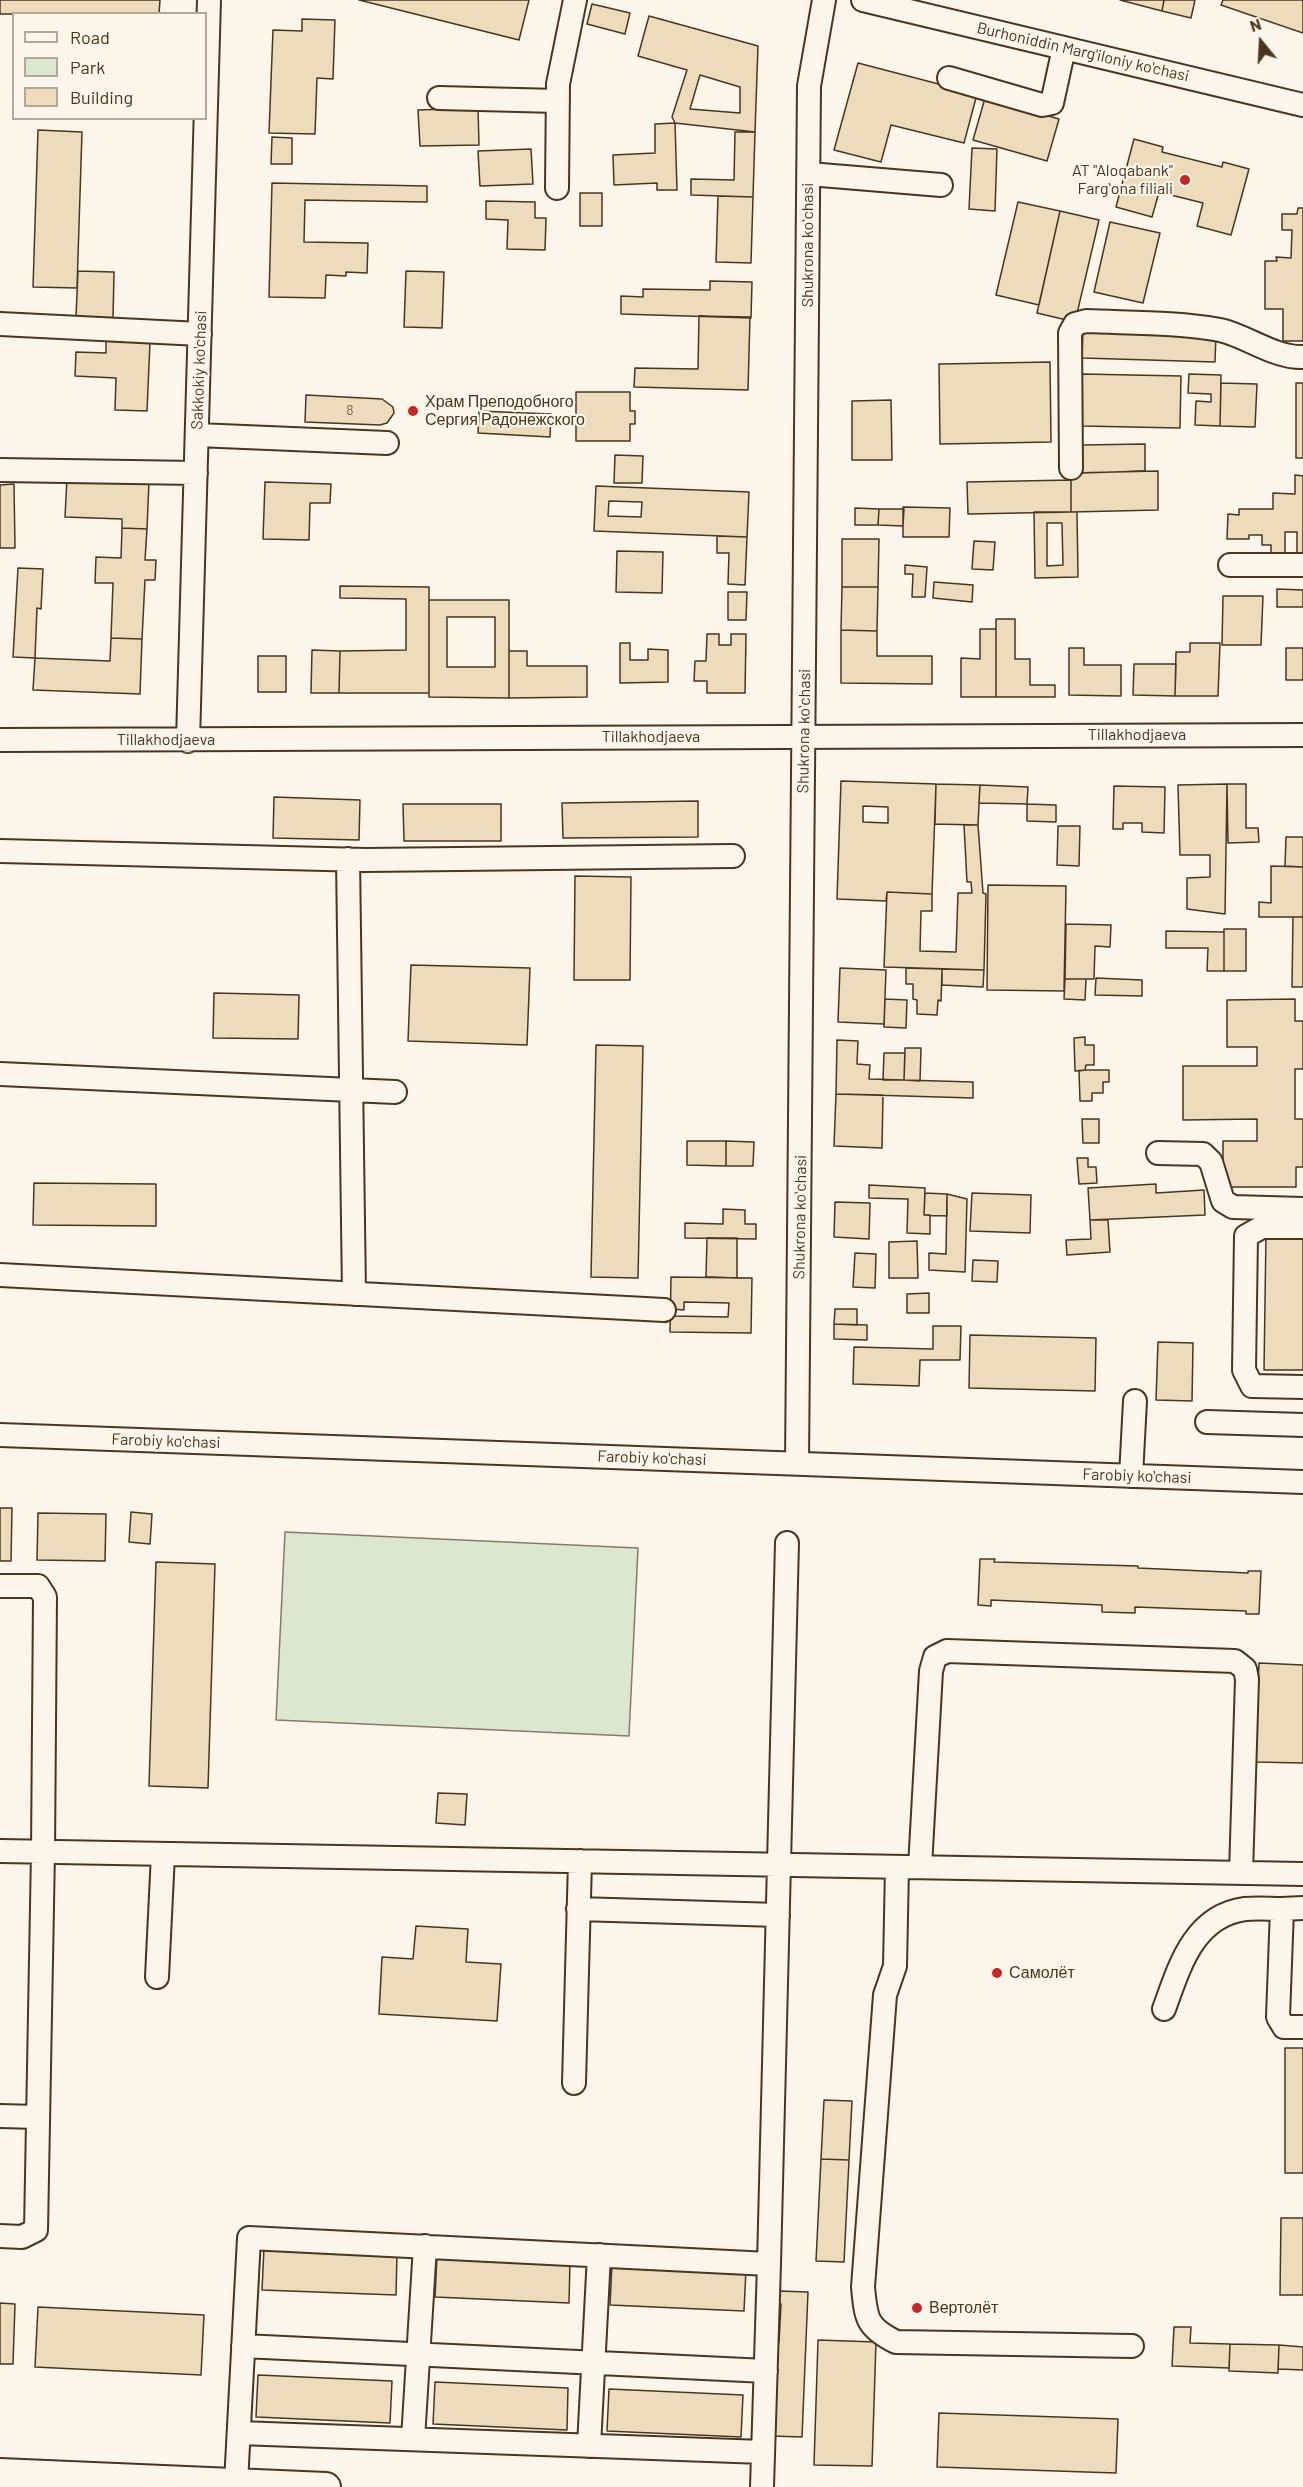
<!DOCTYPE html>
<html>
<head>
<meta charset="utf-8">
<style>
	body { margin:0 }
	#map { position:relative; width:1303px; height:2487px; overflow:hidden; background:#fbf6e9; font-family:Barlow,sans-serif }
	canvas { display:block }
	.legend { position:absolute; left:12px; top:12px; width:195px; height:108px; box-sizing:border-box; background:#fbf6e9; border:2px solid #b4a999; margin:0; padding:8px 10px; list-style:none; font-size:18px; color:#4a3520 }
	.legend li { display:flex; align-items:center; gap:12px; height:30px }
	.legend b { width:30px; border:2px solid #b4a999 }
	.north { position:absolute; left:1231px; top:12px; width:60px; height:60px; -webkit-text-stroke:4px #fbf6e9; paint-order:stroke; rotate:342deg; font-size:16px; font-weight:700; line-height:24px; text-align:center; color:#4a3520 }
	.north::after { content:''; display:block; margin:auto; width:21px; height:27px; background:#4a3520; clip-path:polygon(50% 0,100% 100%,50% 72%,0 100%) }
</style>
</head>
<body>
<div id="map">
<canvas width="1303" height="2487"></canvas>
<ul class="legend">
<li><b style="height:8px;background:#fbf6e9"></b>Road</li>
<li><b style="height:16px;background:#dce7d0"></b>Park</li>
<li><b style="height:16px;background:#ecdcbc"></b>Building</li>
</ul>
<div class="north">N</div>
</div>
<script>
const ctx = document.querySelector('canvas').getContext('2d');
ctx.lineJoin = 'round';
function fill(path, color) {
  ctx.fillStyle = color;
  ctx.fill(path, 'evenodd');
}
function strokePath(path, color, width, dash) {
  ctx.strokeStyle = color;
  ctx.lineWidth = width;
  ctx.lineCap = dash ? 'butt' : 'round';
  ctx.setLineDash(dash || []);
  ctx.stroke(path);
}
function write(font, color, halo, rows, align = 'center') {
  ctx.font = font + ' Barlow,sans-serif';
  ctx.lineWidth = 4.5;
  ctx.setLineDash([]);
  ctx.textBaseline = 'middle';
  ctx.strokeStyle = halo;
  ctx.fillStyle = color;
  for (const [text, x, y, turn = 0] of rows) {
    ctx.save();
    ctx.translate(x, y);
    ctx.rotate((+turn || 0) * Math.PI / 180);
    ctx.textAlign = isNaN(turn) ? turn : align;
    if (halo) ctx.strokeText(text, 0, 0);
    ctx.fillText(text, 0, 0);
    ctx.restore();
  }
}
const green = new Path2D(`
	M285 1532 638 1548 629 1736 276 1720Z`);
fill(green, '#dce7d0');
strokePath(green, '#887966', 1.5);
const building = new Path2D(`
	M0 0H160L159 14H0Z
	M359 0H529L519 40Z
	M1120 0H1164L1162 11Z
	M1164 0H1195L1191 18 1162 11Z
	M1223 0H1303V33L1221 5Z
	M592 4 630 13 625 34 587 24Z
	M649 16 758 46 755 132 675 123 672 117 687 70 638 56ZM700 75 740 87V113L690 109Z
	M302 19 335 20 333 79 317 78 315 134 269 133 273 30 302 31Z
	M858 63 977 94 964 143 891 125 881 162 834 150Z
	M985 98 1059 119 1047 161 973 140Z
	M478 108 479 145 420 146 418 110Z
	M675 123 677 190H657V183L614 185 613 155 655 153V124Z
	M38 130 82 132 77 288 33 287Z
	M735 132H755L753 197 691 195V179L734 180Z
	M272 137 292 138V164H271Z
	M1134 139 1163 147 1162 152 1222 167 1223 162 1249 169 1231 235 1197 226 1203 203 1159 192 1152 217 1116 207Z
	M972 148 997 149 995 211 969 209Z
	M531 149 533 184 480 186 478 151Z
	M272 183 427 186V202L305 200 304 242 368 243 367 273 346 272V276L326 275 325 298 269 297Z
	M580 193H602V226H580Z
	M718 196 753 197 751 263 716 262Z
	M486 201 535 202V218H546L545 250 507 249 508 220 486 219Z
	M1018 202 1060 211 1039 305 996 295Z
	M1298 208H1303V341H1283V309H1265V261H1277L1276 257 1291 258 1292 230H1282V214H1297Z
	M1060 211 1099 220 1075 322 1037 313Z
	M1110 222 1160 233 1143 303 1094 292Z
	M78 271 114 272 113 318 76 317Z
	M406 271 444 272 442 328 404 327Z
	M710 281 752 282 751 318 621 314V296L643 297V289L710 290Z
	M699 316 750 317 748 390 634 387 635 368 698 369Z
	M1083 330 1216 334 1215 362 1082 358Z
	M106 340 150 342 147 411 115 410 116 378 75 376 76 352 106 353Z
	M1050 362 1051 442 940 444 939 364Z
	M1082 374 1181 376 1180 428 1082 426Z
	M1189 374 1221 375 1220 426 1195 425 1196 401 1211 402V394L1188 393Z
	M1221 383 1257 384 1255 427 1220 426Z
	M1296 383H1303V458H1296Z
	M576 392H630V411H635V424H630V441H576Z
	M306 395 382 399 393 407 394 413 387 423 380 425 305 422Z
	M891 400 892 460H852V401Z
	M479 411 551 414 550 437 478 433Z
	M1145 444V471L1082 473 1081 445Z
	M615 455 643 456 642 483H614Z
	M1158 471V510L1071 512V473Z
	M1295 475 1303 476V554H1297V532H1285V557H1271V545H1262V535H1249V539H1227L1228 514 1239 515V509H1273V493L1295 494Z
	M67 478 149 481 147 529 122 528V519L65 517Z
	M1071 480V512L968 514 967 482Z
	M265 482 331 484 330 503H310L309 540 263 539Z
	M14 484 15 548H0V485Z
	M596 486 749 492 747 537 594 531ZM609 501 642 502 641 517 608 516Z
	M903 507 950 508 949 537H903Z
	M855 508 879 509 878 525H855Z
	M879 509H904L903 526 878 525Z
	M1034 512H1077L1078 577 1035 578ZM1047 523H1062L1063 565 1047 566Z
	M122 528 147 529 145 560H156L155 580H145L142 639 111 638 113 583H95L96 557 121 558Z
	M717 536 747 537 745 585 728 584 729 553H717Z
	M842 539H879L878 587H842Z
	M974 541 995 542 993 570 972 569Z
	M617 551 663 552 662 593 616 592Z
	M905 565 927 567 925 597H912L913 574H905Z
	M18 568 43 569 41 609 37 608 35 658 13 657Z
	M934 582 973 585 972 602 933 598Z
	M340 586 429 587V693H339L340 651 406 650V599L340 598Z
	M842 587H878L877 631 841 630Z
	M1277 589 1303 590V607H1277Z
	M728 592H747L746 620H728Z
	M1223 596H1263L1261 645H1222Z
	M429 600H509V698L429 697ZM447 617H495V667H447Z
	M996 619H1015V659H1030V685H1055V697H996Z
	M980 629H996V697H961V658L980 659Z
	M841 630 877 631V656H932V684L841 683Z
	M707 634H719V645H731V634H746L745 693H707V681H694L695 661H706Z
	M111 638 142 639 140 694 33 690 35 658 110 661Z
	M620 643H630V660H648V649L668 650V682L620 683Z
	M1190 643H1220L1218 696H1175L1176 652H1190Z
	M1069 648H1084V665H1121V696L1069 695Z
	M1286 648H1303V680H1286Z
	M312 650 340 651 339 693H311Z
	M509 651H527V666H587V697L509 698Z
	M258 656H286V692H258Z
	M1134 664H1176L1175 696 1133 695Z
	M841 781 936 784 932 894 887 892 886 901 837 899ZM863 806 888 807V823L863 822Z
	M936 784 980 785 978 825 935 824Z
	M1227 784 1225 914 1187 909V878L1210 877V855H1180L1178 785Z
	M1227 784H1246V828H1258L1259 842 1228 843Z
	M980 785 1028 787 1027 804 979 803Z
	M1114 786 1165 787 1164 833 1142 832V823H1123V829H1113Z
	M274 797 360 800 359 840 273 838Z
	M698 801V837L563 838 562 803Z
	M403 804H501V841H404Z
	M1027 804 1056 805V822L1027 821Z
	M964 825H978L983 893 986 894 984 970 884 967 887 892 932 894V911H921L920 951 956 952 958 893H972L971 882H967Z
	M1058 826H1080L1079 866 1057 865Z
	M1286 837H1303V867L1285 866Z
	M1271 866 1303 867V917H1259V902L1271 903Z
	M575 876 631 877 630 980H574Z
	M988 885 1066 886 1064 991 987 990Z
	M1293 917H1303V987H1292Z
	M1066 924 1111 925 1110 947 1095 946 1094 979H1065Z
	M1224 929H1246V971H1224Z
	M1166 931 1224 932V971H1207L1208 948H1166Z
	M411 965 530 968 527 1045 408 1041Z
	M840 968 886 970 884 1024 838 1022Z
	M906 968 942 969 941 1001 938 1000 937 1015 917 1014V1000L913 999V984H906Z
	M942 969 984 970 983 987 942 985Z
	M1096 978 1142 980V996L1095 995Z
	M1065 979H1086L1085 1000 1064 999Z
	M214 993 299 995 298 1039 213 1038Z
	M885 999 907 1000 906 1028 884 1027Z
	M1295 999V1021H1303V1069H1295V1119H1303V1167H1296V1187H1223V1141H1257V1119L1183 1120V1066H1257V1047H1227V1000Z
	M1085 1037V1045H1094V1065H1086L1085 1070 1075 1071 1074 1038Z
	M837 1040 858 1041 857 1064 870 1065 869 1079 973 1082V1098L836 1094Z
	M596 1045 643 1046 638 1278 591 1277Z
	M905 1048H921L920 1081 904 1080Z
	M884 1053H905L904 1080H883Z
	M1085 1070H1109V1082H1103V1093H1092V1101H1080L1079 1071Z
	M836 1094 883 1095 882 1148 834 1146Z
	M1082 1119H1099V1143H1083Z
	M687 1141H726V1166L687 1165Z
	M726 1141 754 1142 753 1166H726Z
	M1077 1158H1088V1167H1096L1097 1183 1079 1184Z
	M34 1183 156 1184V1226L33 1225Z
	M1156 1184V1193L1204 1190 1205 1215 1090 1220 1088 1188Z
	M869 1185 925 1188 924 1215H930V1234L907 1233 908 1199 869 1198Z
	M925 1193 947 1194V1216L924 1215Z
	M972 1193 1031 1195 1030 1233 970 1231Z
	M947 1194 967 1199 965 1272 929 1270V1253L946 1254Z
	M835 1202 870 1203 869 1239 834 1237Z
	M723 1209 745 1210V1224H756V1239L685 1238V1223L723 1224Z
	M1090 1220H1108L1110 1252 1067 1255 1066 1240 1091 1239Z
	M1266 1234 1303 1235V1370H1264Z
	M707 1238H737V1278L706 1277Z
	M917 1241 918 1278H889V1242Z
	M855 1253 876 1254 875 1288 853 1287Z
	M973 1260 998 1261 997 1282 972 1281Z
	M671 1277 752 1278 751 1333 670 1332ZM684 1302 729 1303 728 1317 673 1316V1309L684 1310Z
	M929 1293V1313H907V1294Z
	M835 1309H857V1325L834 1324Z
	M834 1324 867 1325V1340L834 1339Z
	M933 1326H961L960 1360H920L919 1386 853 1384 854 1347 933 1349Z
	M970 1335 1096 1338 1095 1391 969 1388Z
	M1158 1342 1193 1343 1192 1401 1156 1400Z
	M0 1508H12L11 1561H0Z
	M131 1512 152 1514 150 1544 129 1542Z
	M38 1513 106 1514 105 1561 37 1560Z
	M980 1559H995L994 1562 1138 1566V1568L1248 1573V1571H1261L1259 1614H1246V1611L1135 1607V1613L1102 1612V1605L991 1600V1606L978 1605Z
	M156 1562 215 1564 208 1788 149 1786Z
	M1259 1663 1303 1665V1763L1255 1762Z
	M438 1793 467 1794 465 1825 436 1823Z
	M416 1926 468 1929 466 1962 501 1964 497 2021 379 2014 382 1957 413 1959Z
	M1285 2048H1303V2173H1285Z
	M824 2100 852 2101 849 2160 821 2159Z
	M821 2159 849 2160 844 2262 816 2261Z
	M1281 2218H1303V2295H1280Z
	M264 2248 397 2254 396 2295 262 2290Z
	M437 2255 570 2260 569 2303 435 2297Z
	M612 2263 746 2269 744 2311 610 2305Z
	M779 2291 808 2292 802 2437 772 2436 777 2342H779L781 2304H778Z
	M0 2303 15 2304 13 2364H0Z
	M38 2307 204 2315 201 2375 35 2367Z
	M1174 2327H1191L1190 2343 1230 2344 1229 2368 1172 2366Z
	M818 2340 876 2342 872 2466 814 2465Z
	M1230 2344 1279 2345 1278 2373 1229 2371Z
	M1279 2345 1303 2347V2370L1278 2369Z
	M258 2375 392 2381 390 2423 256 2417Z
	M435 2382 568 2388 567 2430 433 2424Z
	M609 2389 743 2395 741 2437 607 2431Z
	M939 2413 1118 2419 1116 2473 937 2467Z`);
fill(building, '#ecdcbc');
strokePath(building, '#4a3520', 1.5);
const minor = new Path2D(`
	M863 0 1303 105
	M949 78 1042 105 1052 103 1064 48
	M439 98 558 101
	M809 174 941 185
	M557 188 558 84 575 0
	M0 324 200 334
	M197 435 387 443
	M1071 468 1070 333 1075 324 1086 321C1130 323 1177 322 1220 330 1247 336 1274 358 1303 357
	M0 470 196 473
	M1230 565H1303
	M0 740 1303 735
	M188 741 209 0
	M0 851 366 860 733 856
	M348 859 354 1294
	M0 1074 395 1092
	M1158 1153 1203 1154 1211 1162 1223 1201 1233 1207 1303 1209
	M1303 1227H1262L1246 1236 1244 1370 1252 1386 1303 1387
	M0 1275 664 1310
	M1207 1422 1303 1425
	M0 1435 1303 1482
	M797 1463 809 86 824 0
	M1131 1476 1135 1401
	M0 1586H38L45 1597 43 1852 36 2230 22 2237 0 2236
	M0 1851 1303 1874
	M897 1867 895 1966 885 1995 863 2287C866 2318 866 2327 896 2342L1132 2346
	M920 1867 931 1671 935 1657 947 1651 1235 1661 1245 1669 1247 1679 1241 1873
	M1303 1908 1282 1909 1278 2017 1284 2027H1303
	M578 1909 778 1915
	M157 1977 163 1854
	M1164 2009C1179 1968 1193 1916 1245 1909 1257 1908 1270 1909 1282 1909
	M574 2083 580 1861
	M0 2116 38 2117
	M769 2264 787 1543
	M243 2346 766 2371
	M239 2433 763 2452
	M413 2439 425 2246
	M589 2446 599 2255
	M236 2483 249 2238 769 2264 762 2487`);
const major = new Path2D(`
	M0 2473 326 2487`);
strokePath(minor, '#4a3520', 26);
strokePath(major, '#4a3520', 32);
strokePath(minor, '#fbf6e9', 22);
strokePath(major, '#fbf6e9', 28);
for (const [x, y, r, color] of [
	[1185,180,6,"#c62828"],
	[413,411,6,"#c62828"],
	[997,1973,6,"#c62828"],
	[917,2308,6,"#c62828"]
]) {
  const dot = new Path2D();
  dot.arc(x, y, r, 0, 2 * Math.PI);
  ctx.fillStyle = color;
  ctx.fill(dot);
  strokePath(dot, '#fbf6e9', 2);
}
write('14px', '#725f47', null, [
	["8",350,410]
]);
write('16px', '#4a3520', '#fbf6e9', [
	["Burhoniddin Marg'iloniy ko'chasi",1083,52,13],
	["Shukrona koʻchasi",808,245,-90],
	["Sakkokiy ko'chasi",199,370,-88],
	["Shukrona koʻchasi",804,731,-89],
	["Tillakhodjaeva",1137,735],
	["Tillakhodjaeva",651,737],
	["Tillakhodjaeva",166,740],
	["Shukrona koʻchasi",800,1217,-89],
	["Farobiy ko'chasi",166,1441,2],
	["Farobiy ko'chasi",652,1458,2],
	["Farobiy ko'chasi",1137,1476,2]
]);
write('16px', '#4a3520', '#fbf6e9', [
	["AT \"Aloqabank\"",1173,171,"right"],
	["Fargʻona filiali",1173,189,"right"],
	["Храм Преподобного",425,402],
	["Сергия Радонежского",425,420],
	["Самолёт",1009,1973],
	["Вертолёт",929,2308]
], 'left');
</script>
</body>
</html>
